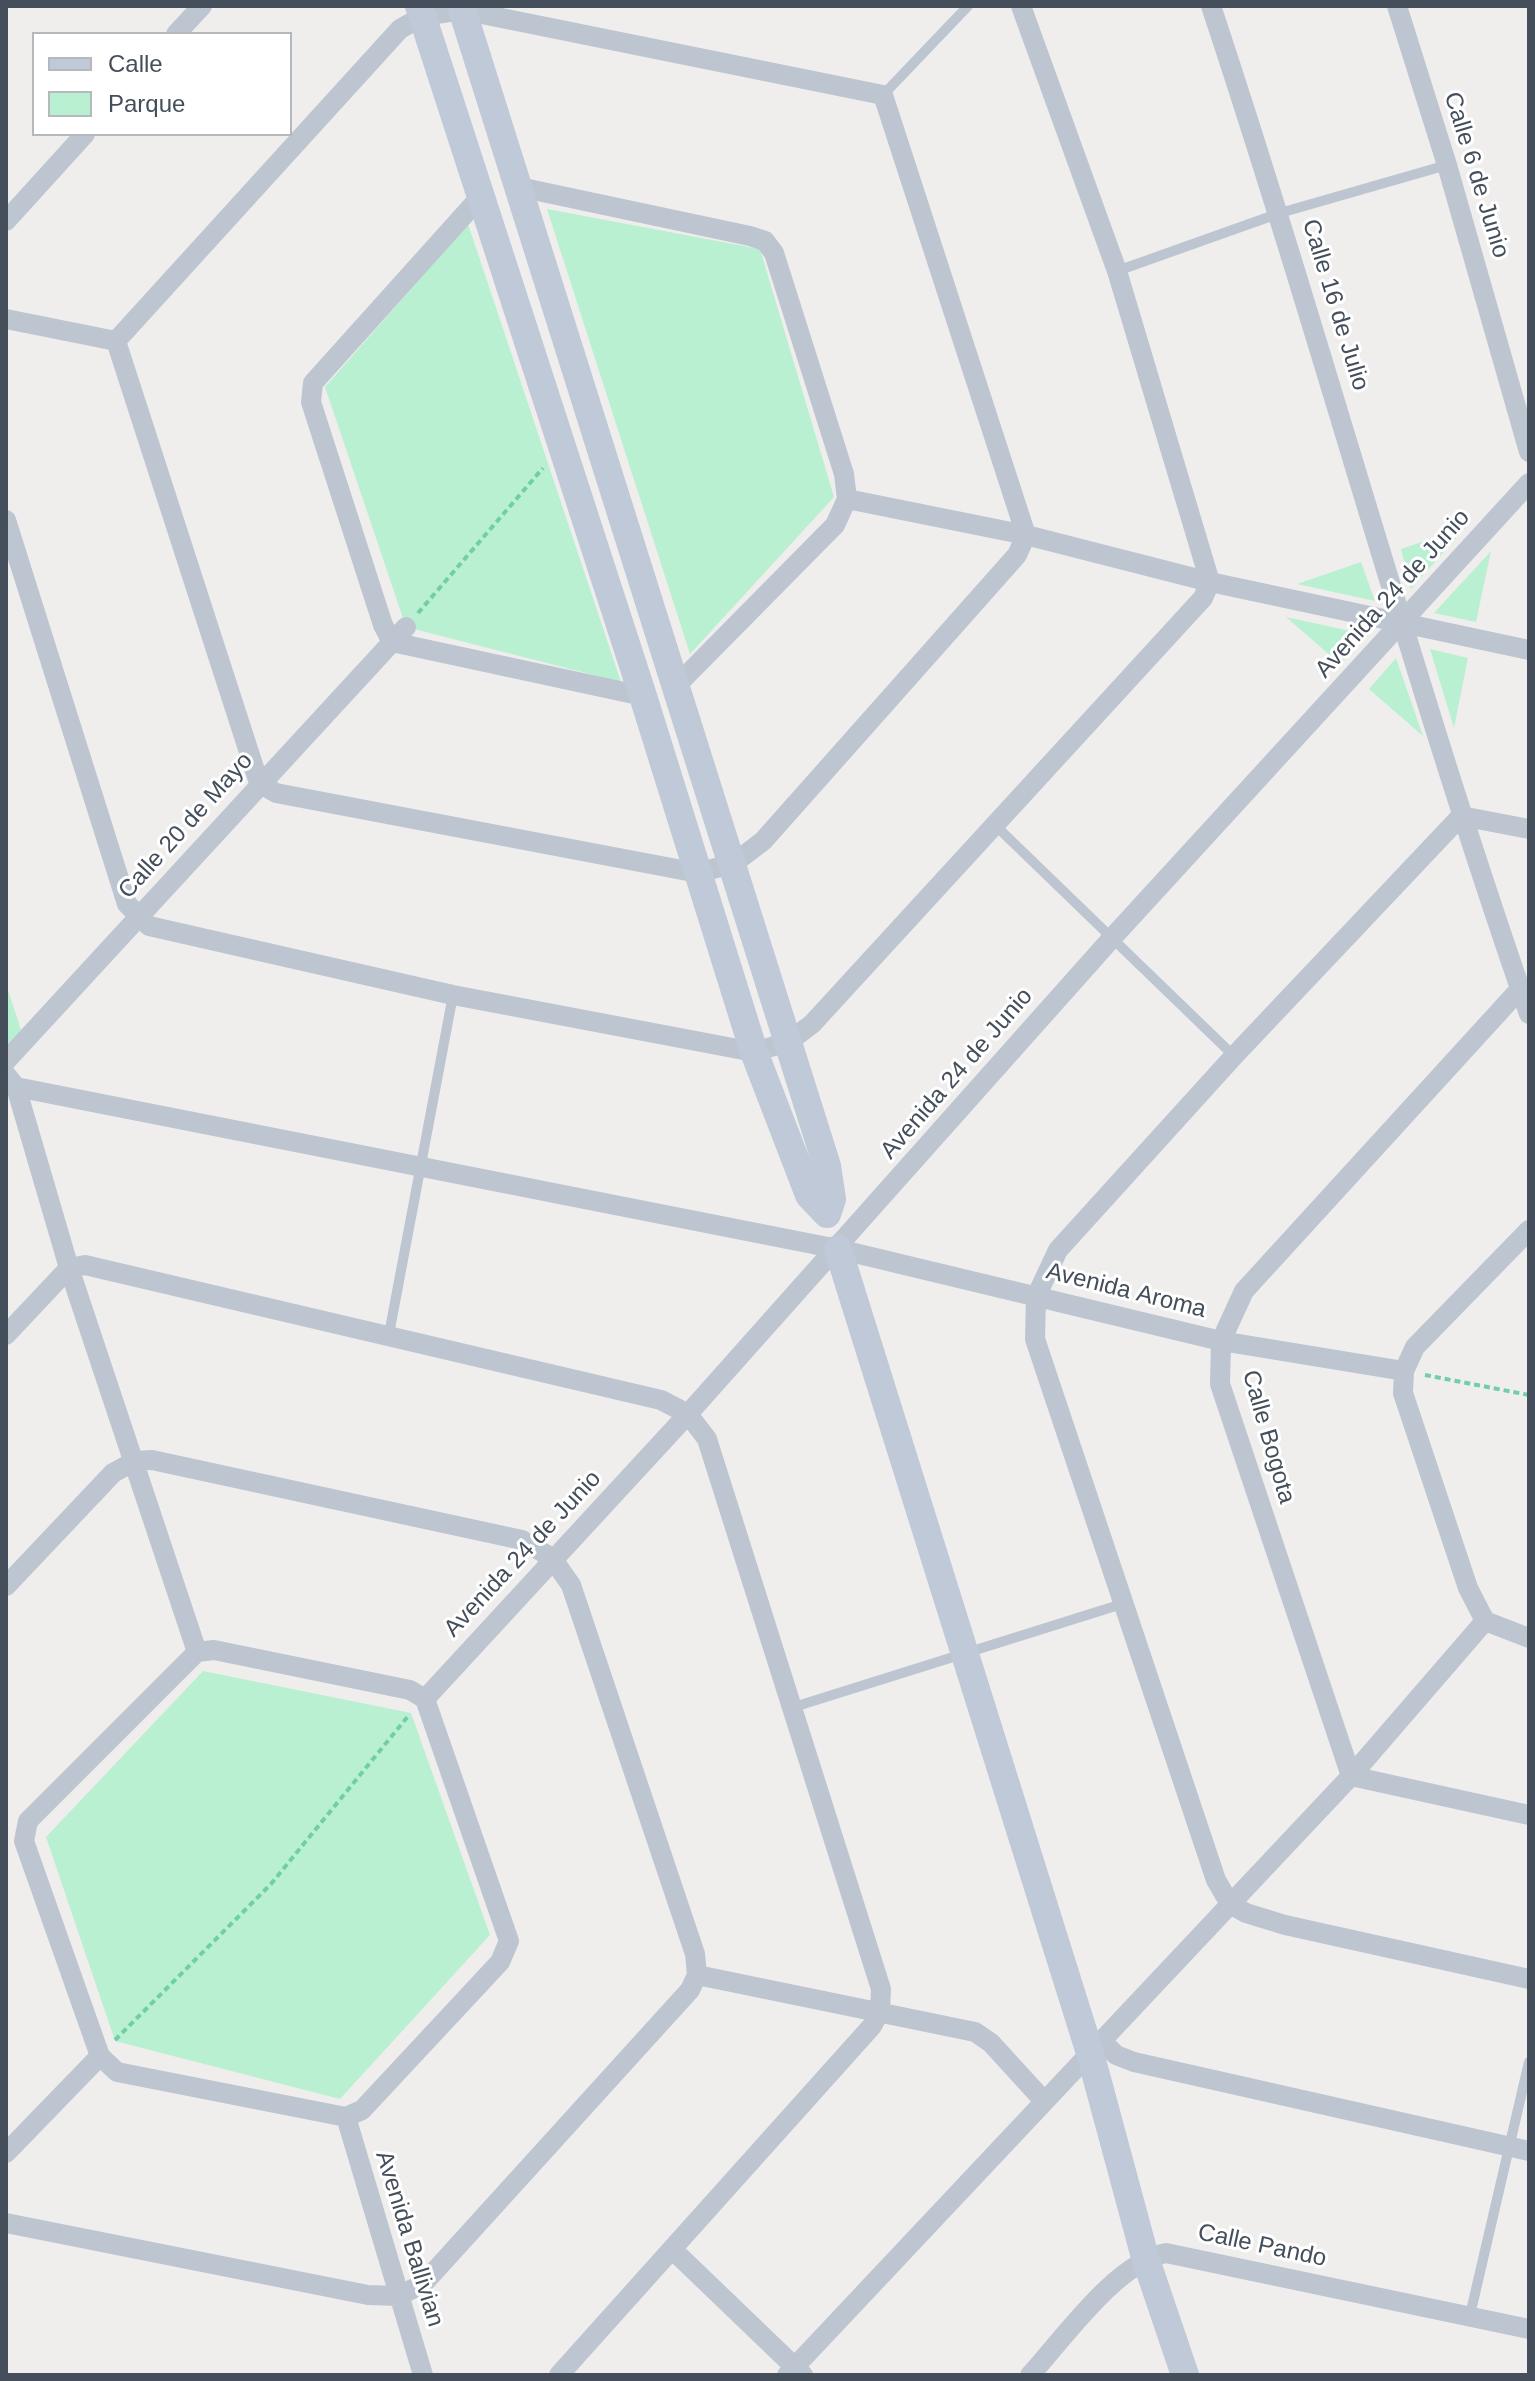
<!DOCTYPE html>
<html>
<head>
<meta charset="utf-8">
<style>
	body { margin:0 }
	#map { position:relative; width:1535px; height:2381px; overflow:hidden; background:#f0eded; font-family:Arial,sans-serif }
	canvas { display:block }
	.frame { position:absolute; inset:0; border:8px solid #454f5b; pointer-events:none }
	.legend { position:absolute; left:32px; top:32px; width:260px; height:104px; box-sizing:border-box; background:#fff; border:2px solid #b5b9bd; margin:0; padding:10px 14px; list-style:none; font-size:24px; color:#454f5b }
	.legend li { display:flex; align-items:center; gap:16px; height:40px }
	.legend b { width:40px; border:2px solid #b5b9bd }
</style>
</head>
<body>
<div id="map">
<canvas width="1535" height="2381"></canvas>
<div class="frame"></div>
<ul class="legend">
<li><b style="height:10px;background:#bfc9d7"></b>Calle</li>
<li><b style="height:22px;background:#b9f0d2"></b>Parque</li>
</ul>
</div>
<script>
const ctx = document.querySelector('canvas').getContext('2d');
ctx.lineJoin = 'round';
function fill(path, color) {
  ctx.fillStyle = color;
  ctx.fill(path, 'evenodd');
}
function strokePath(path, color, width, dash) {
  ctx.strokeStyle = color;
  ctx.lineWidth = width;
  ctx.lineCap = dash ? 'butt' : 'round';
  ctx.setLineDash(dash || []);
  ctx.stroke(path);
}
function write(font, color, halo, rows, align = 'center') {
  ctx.font = font + ' Arial,sans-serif';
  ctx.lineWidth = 6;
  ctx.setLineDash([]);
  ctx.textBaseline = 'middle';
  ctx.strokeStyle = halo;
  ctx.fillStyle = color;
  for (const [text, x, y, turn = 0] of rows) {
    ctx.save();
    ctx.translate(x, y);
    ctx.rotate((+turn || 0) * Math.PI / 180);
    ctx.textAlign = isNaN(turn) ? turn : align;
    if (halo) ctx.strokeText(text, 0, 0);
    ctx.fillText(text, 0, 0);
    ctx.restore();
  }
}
fill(new Path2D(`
	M547 209 760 249 834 497 690 654Z
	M468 224 621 682 406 627 325 387Z
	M1466 527 1411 589 1401 549Z
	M1491 551 1476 622 1434 613Z
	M1361 562 1375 601 1297 584Z
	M1286 617 1369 635 1340 664Z
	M1430 649 1468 658 1454 728Z
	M1396 658 1423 736 1369 689Z
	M6 984 21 1030 6 1048Z
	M203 1671 411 1713 490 1935 340 2099 115 2041 46 1837Z`), '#b9f0d2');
strokePath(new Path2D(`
	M418 613 543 468
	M1425 1375 1529 1395
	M115 2040 271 1884 409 1715`), '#70cfa6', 4, [6, 4]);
strokePath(new Path2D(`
	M883 95 968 6
	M1117 271 1280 213 1447 165
	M996 826 1234 1056
	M389 1334 453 995
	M794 1707 1122 1604
	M1470 2315 1529 2062`), '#bdc6d0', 10);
strokePath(new Path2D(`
	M1211 6C1322 340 1413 682 1529 1014
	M1397 6 1447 165 1529 452
	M462 10 883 95 1026 535 1017 555 763 841 734 863 698 873 276 793 259 783 116 341 400 29 423 16Z
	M176 34 202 6
	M519 187 750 236 765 241 774 253 844 474 847 499 835 525 677 685
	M482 195 313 383 311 402 383 625 392 642 643 696
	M6 221 85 134
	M6 319 116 341
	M847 499 1026 535 1210 582 1529 650
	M6 520 127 904 149 926 453 995 754 1052 788 1042 812 1024 1203 598 1210 582 1117 271 1021 6
	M1529 829 1461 816 1234 1056 1058 1250 1036 1297 1035 1339 1216 1880 1230 1904 1246 1913 1285 1925 1529 1979
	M1529 991 1520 989 1244 1291 1221 1341 1220 1384 1351 1776 1529 1815
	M6 1061 406 627
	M6 1075 16 1087 69 1268 197 1652
	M16 1087 838 1249 1221 1341 1404 1371
	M1529 1230 1415 1347 1404 1371 1403 1393 1468 1588 1485 1621 1529 1638
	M6 1335 69 1268 85 1265 661 1400 688 1414 707 1439 881 1989 880 2011 872 2026 559 2375
	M6 1586 113 1473 135 1461 152 1460 522 1540 552 1558 571 1585 695 1954 697 1975 690 1990 423 2284 398 2296 368 2295 6 2223
	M214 1650 410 1690 425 1699 509 1941 500 1962 362 2110 346 2117 117 2072 100 2056 24 1841 28 1821 197 1652Z
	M425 1699 688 1414 1112 938 1529 483
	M697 1975 975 2032 991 2043 1044 2101
	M1101 2040 1116 2055 1134 2062 1529 2151
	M346 2117 423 2375
	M6 2153 100 2056
	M674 2251 803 2375
	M787 2375 1351 1776 1485 1621
	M1030 2375C1065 2337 1116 2263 1166 2253L1529 2329`), '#bdc6d0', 20);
strokePath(new Path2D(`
	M419 6 643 696 754 1052 809 1195 827 1214 832 1199 827 1166 461 6
	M838 1249 1090 2053 1145 2257 1185 2375`), '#bfc9d7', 28);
write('24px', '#454f5b', '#fff', [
	["Calle 6 de Junio",1476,175,73],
	["Calle 16 de Julio",1335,305,73],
	["Avenida 24 de Junio",1393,594,-48],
	["Calle 20 de Mayo",186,826,-48],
	["Avenida 24 de Junio",957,1074,-49],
	["Avenida Aroma",1126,1291,14],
	["Calle Bogota",1268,1437,74],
	["Avenida 24 de Junio",523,1554,-47],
	["Avenida Ballivian",409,2239,73],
	["Calle Pando",1262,2246,12]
]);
</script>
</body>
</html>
